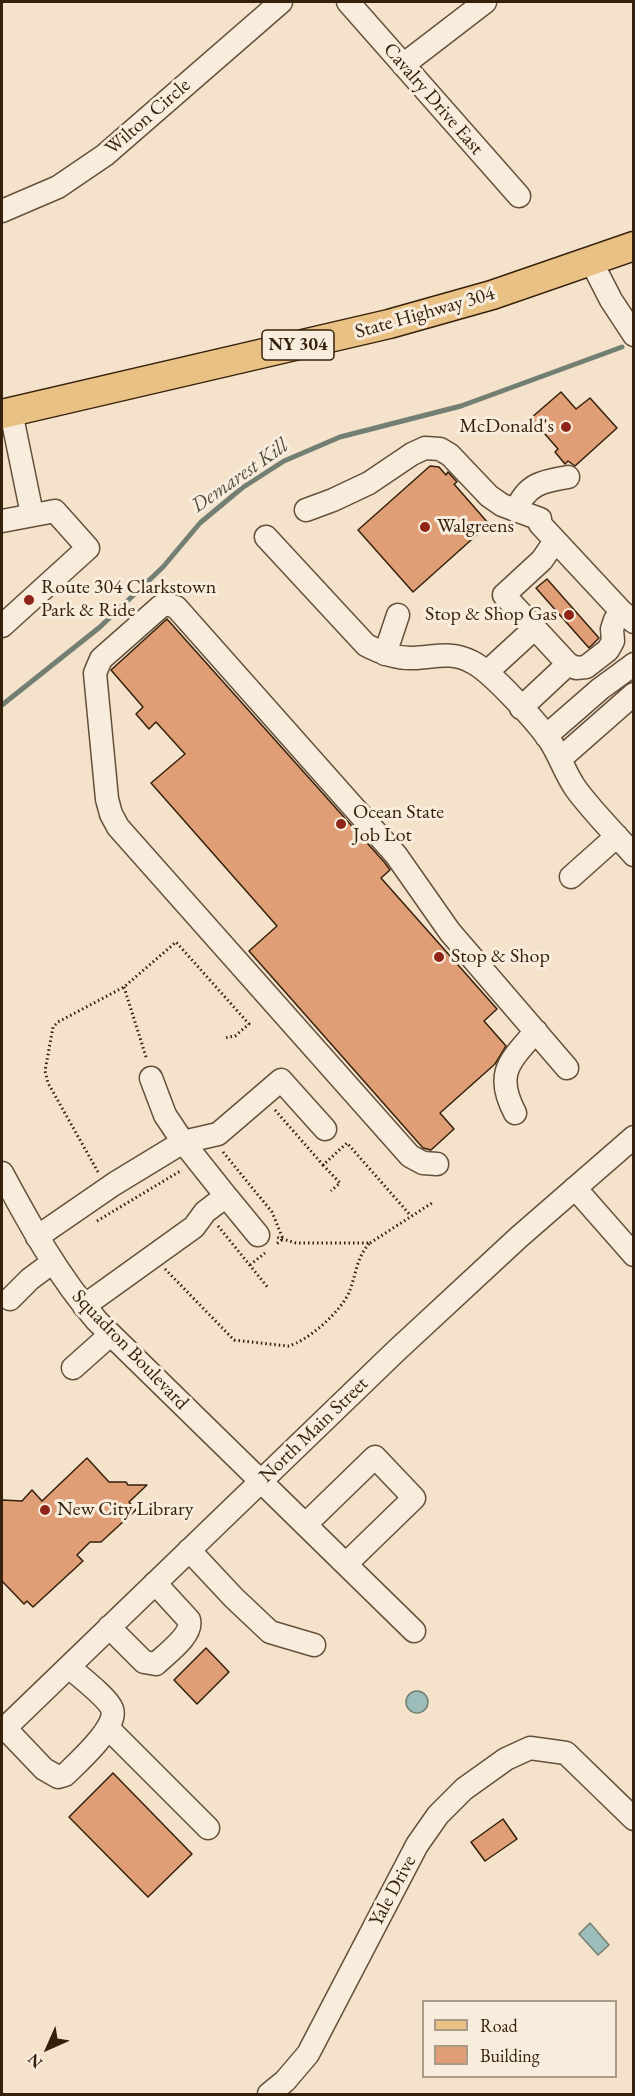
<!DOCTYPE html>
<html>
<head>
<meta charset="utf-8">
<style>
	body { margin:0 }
	#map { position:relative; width:635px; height:2096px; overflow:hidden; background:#f4e2ca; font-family:"EB Garamond",serif }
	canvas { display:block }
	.frame { position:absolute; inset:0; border:3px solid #35210b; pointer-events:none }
	.legend { position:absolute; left:422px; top:2000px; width:195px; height:78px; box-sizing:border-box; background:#f8ecdd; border:2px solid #aa9b89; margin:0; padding:8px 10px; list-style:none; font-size:18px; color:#35210b }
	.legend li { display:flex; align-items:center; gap:12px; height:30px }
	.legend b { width:30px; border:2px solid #aa9b89 }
	.north { position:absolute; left:18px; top:2018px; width:60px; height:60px; -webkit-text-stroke:4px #f8ecdd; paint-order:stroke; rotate:225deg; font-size:16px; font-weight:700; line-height:24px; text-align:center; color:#35210b }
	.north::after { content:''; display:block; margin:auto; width:21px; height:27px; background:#35210b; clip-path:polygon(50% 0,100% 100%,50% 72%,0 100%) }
</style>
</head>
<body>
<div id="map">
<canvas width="635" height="2096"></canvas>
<div class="frame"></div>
<ul class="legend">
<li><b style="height:8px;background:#eac185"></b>Road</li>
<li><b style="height:16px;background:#df9e75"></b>Building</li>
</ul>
<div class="north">N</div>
</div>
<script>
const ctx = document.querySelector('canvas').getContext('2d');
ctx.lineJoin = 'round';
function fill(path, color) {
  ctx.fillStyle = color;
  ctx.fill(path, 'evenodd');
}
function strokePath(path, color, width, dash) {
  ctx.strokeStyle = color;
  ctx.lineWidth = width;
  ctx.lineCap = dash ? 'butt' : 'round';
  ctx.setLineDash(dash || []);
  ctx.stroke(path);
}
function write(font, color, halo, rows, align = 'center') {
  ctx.font = font + ' "EB Garamond",serif';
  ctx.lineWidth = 6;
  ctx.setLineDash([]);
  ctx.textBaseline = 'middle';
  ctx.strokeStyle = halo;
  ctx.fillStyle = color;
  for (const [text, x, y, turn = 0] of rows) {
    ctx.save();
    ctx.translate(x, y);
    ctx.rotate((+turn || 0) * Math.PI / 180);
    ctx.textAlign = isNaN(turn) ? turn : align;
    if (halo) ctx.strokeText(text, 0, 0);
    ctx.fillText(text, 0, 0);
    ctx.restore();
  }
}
const water = new Path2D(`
	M406 1702a11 11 0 1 1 22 0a11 11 0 1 1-22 0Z
	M590 1923 609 1945 598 1955 579 1934Z`);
fill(water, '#9cbdb9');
strokePath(water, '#737f73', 1.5);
strokePath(new Path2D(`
	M2 705 100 627 163 567 200 523 242 488 284 461 340 437 461 406 622 347`), '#737f73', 5);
const building = new Path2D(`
	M561 392 576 409 590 398 617 428 575 466 568 461 565 464 555 452 558 449 531 418Z
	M430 466 439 467 446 475 448 472 457 482 454 484 489 524 413 592 358 530Z
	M547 579 599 638 589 648 536 588Z
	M167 619 385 863 390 870 381 878 497 1009 484 1021 506 1046 495 1064 440 1113 454 1129 431 1150 423 1148 249 951 277 926 151 783 185 754 156 722 149 729 136 714 143 707 111 670Z
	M87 1458 109 1482H126L128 1485H147L129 1502 136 1510 101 1542H90L77 1555 83 1561 33 1607 27 1601 24 1604 2 1581V1500L22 1501 32 1490 42 1501Z
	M206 1648 229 1672 197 1704 174 1680Z
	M113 1773 192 1854 148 1897 69 1817Z
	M503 1819 517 1839 485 1861 471 1842Z`);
fill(building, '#df9e75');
strokePath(building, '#35210b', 1.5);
const minor = new Path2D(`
	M348 2 519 196
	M403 65 485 2
	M2 211 58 187 105 155 281 2
	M591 261 611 300 634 335
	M11 412 32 514
	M306 510 333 500 369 483 412 454 425 448 440 449 450 455 489 496 502 505 540 519V524L621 611 634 622
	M516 511C526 484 543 481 568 477
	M2 521 55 511 88 548 2 626
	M266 537 366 645C381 653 397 659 414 658 435 657 452 651 472 662 491 671 540 725 552 744 561 759 566 775 576 789 593 812 614 833 634 855
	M555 541 542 560 504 595 568 664 576 668 586 667 608 650 613 641 612 629 615 620 621 611
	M385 654 398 615
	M487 672 535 628
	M521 708 568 664
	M546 736 600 689 634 664
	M560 759 634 694
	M571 877 617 836
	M515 1113C494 1073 510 1061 536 1031
	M437 1164 423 1163 410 1156 118 827 111 814 107 799 95 673 101 659 160 607 165 604 176 607 396 855 450 932 567 1068
	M2 1173C30 1225 58 1276 97 1321L414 1631
	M575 1188 634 1255
	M226 1196 258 1235
	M37 1237 114 1184 183 1142 218 1134 281 1080 325 1129
	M10 1299 30 1279 53 1262
	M84 1306 194 1227 205 1212 226 1196 183 1142 165 1115 151 1078
	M73 1368 110 1335
	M306 1524 375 1457 414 1498 346 1564
	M189 1550 234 1598 270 1632 314 1645
	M109 1627 144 1662 156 1664C167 1653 193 1635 189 1620L155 1583
	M5 1728 44 1769 58 1777 65 1775C77 1763 119 1726 112 1709 108 1698 79 1676 69 1667
	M108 1728 208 1828
	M2 1731 396 1351 519 1237 634 1137
	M269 2094 285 2081 308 2054 417 1845 438 1815 464 1789 506 1759 530 1748 566 1753 634 1819`);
const major = new Path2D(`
	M2 414 389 324 492 295 634 246`);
strokePath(minor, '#65513b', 25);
strokePath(major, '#35210b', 31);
strokePath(new Path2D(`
	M124 987 147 1060
	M275 1110 323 1165 347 1143 411 1216
	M223 1152 272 1212 283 1239 275 1245
	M323 1165 340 1183 331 1191
	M98 1172 48 1083 45 1071 53 1027 58 1022 124 987 176 942 249 1024 235 1036 224 1038
	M97 1221 182 1170
	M218 1226 269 1289
	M370 1243 432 1203
	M250 1265 265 1253
	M165 1269 234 1340 288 1346C307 1342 343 1310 350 1290 356 1274 357 1256 370 1243H296L276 1237`), '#35210b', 3, [1.5, 3]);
strokePath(minor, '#f8ecdd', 22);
strokePath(major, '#eac185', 28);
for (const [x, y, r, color] of [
	[566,427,6,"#8f2418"],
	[425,527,6,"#8f2418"],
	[29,600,6,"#8f2418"],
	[569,615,6,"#8f2418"],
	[341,824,6,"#8f2418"],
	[439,957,6,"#8f2418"],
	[45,1510,6,"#8f2418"]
]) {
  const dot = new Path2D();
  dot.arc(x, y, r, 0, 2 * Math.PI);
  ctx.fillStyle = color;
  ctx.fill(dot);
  strokePath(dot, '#f8ecdd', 2);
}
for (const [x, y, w] of [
	[298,345,72]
]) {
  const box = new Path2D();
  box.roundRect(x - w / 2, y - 15, w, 30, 4.5);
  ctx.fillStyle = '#f8ecdd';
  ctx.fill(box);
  strokePath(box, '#35210b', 1.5);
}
write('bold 18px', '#35210b', null, [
	["NY 304",298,345]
]);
write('20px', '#35210b', '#f8ecdd', [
	["Cavalry Drive East",433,99,49],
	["Wilton Circle",148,117,-41],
	["State Highway 304",425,313,-16],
	["Squadron Boulevard",130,1350,46],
	["North Main Street",314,1430,-44],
	["Yale Drive",393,1891,-62]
]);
write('20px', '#35210b', '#f8ecdd', [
	["McDonald's",554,427,"right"],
	["Walgreens",437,527],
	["Route 304 Clarkstown",41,588],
	["Park & Ride",41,611],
	["Stop & Shop Gas",557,615,"right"],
	["Ocean State",353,813],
	["Job Lot",353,836],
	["Stop & Shop",451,957],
	["New City Library",57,1510]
], 'left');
write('italic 21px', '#54503f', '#f8ecdd', [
	["Demarest Kill",240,476,-35]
]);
</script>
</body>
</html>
